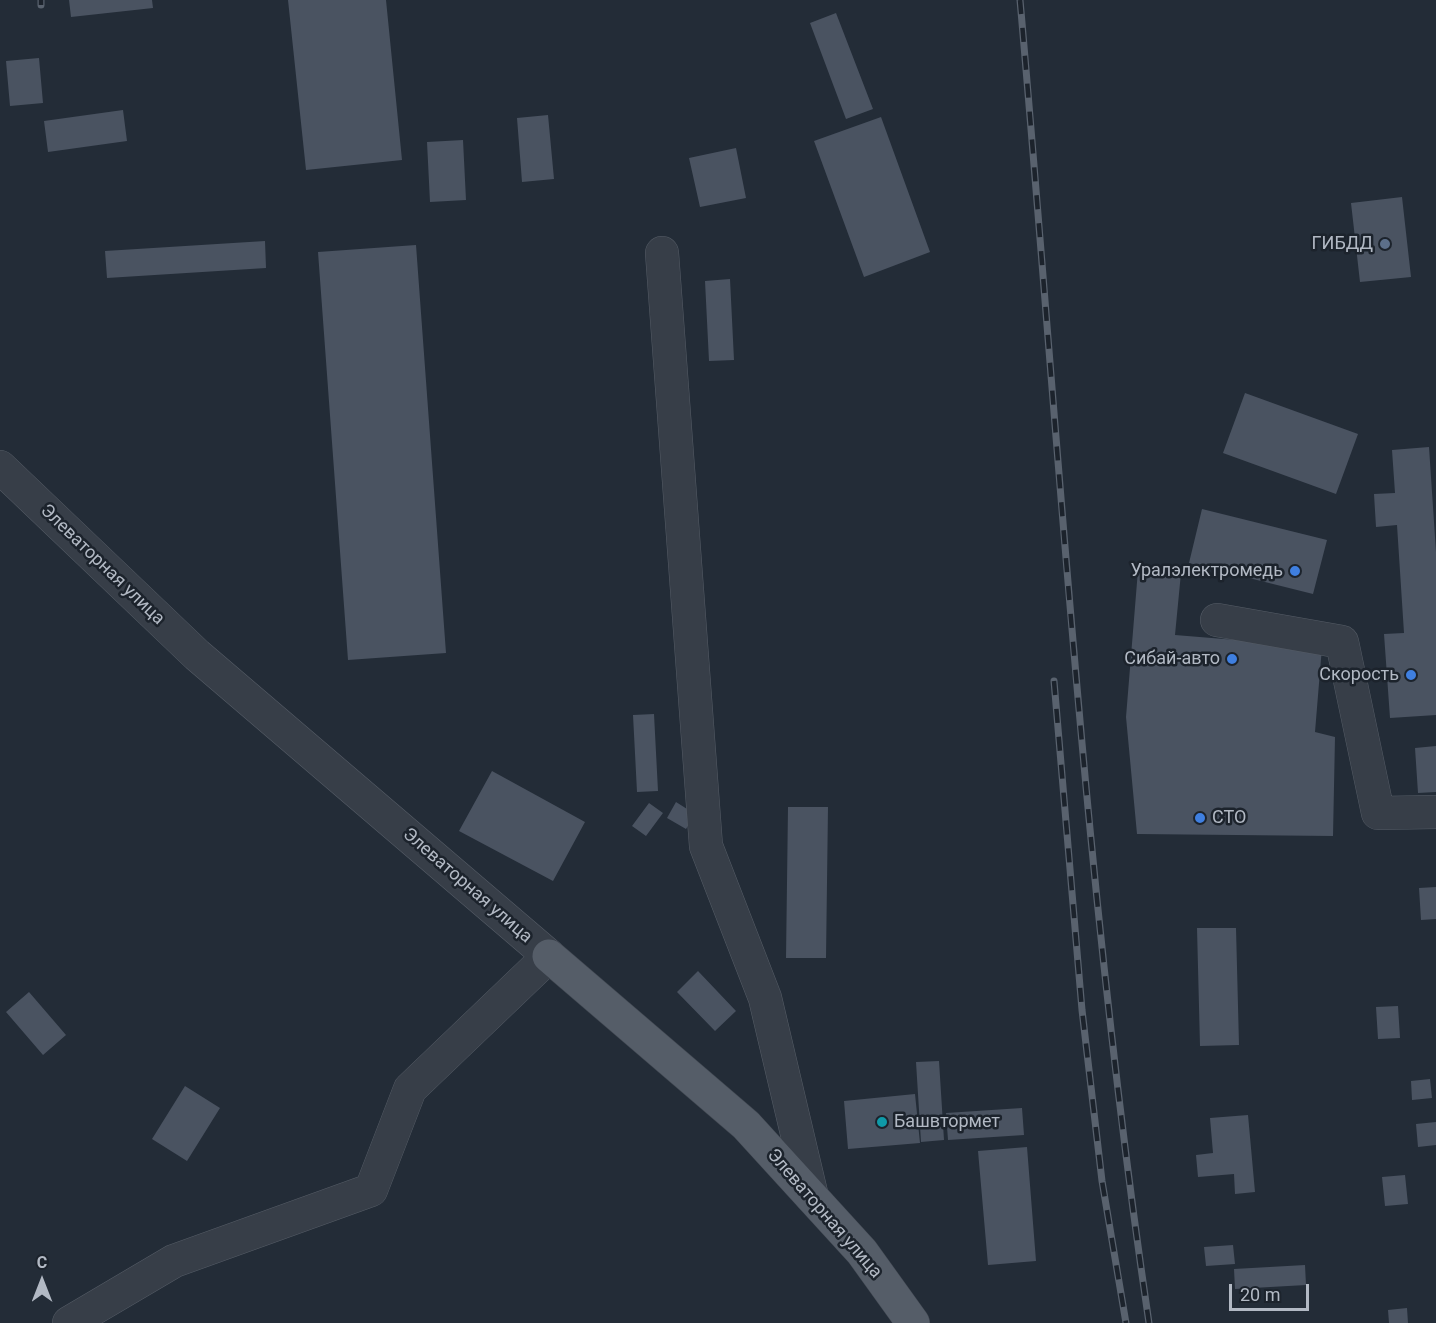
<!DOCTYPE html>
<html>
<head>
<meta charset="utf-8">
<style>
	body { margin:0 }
	#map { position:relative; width:1436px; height:1323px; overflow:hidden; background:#232c37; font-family:Roboto,sans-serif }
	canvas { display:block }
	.north { position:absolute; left:12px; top:1251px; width:60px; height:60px; -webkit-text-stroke:4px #1c232c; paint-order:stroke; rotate:0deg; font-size:16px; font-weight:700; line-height:24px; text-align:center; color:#b2b9c4 }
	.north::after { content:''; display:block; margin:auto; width:21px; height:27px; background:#b2b9c4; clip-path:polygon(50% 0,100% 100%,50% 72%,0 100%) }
	.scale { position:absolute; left:1229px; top:1284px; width:80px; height:27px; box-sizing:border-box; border:3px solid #b2b9c4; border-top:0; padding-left:8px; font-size:18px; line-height:21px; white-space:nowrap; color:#b2b9c4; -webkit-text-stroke:4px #1c232c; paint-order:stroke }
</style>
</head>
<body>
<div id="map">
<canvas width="1436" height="1323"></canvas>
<div class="north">С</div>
<div class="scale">20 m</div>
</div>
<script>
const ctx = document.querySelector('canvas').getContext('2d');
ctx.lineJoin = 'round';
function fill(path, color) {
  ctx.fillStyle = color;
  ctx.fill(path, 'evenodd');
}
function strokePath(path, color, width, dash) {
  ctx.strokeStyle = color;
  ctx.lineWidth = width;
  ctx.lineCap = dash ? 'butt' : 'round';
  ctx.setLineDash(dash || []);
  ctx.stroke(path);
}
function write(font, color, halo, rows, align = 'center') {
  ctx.font = font + ' Roboto,sans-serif';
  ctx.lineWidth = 5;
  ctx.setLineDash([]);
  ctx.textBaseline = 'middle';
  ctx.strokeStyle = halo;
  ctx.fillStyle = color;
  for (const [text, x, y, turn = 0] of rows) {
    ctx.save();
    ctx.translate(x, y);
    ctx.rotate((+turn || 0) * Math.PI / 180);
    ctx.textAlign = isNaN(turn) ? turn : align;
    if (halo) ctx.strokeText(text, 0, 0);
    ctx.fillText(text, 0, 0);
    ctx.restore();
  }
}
fill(new Path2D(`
	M69 0H152L153 8 71 17Z
	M288 0H386L402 160 306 170Z
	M836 13 873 109 846 119 810 23Z
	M39 58 43 103 10 106 6 61Z
	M123 110 127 141 48 152 44 121Z
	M548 115 554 179 522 182 517 118Z
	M881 117 930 252 864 277 814 141Z
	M463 140 466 200 430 202 427 142Z
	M736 148 746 198 700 207 689 158Z
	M1402 197 1411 277 1360 282 1351 203Z
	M265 241 266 268 107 278 105 251Z
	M416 245 446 653 348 660 318 252Z
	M730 279 734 360 709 361 705 281Z
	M1245 393 1358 434 1336 494 1223 453Z
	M1429 447 1436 552V715L1390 718 1384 634 1404 633 1397 525 1376 527 1374 494 1395 493 1392 450Z
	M1202 509 1327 540 1313 594 1189 563Z
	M1138 570 1181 573 1175 635 1322 647 1315 732 1335 737 1333 836 1137 834 1126 717Z
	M654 714 658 791 637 792 633 715Z
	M1436 746V792L1418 793 1415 748Z
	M492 771 585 822 553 881 459 831Z
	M676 802 695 814 686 829 667 818Z
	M649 803 663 813 646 836 632 826Z
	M788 807H828L826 958H786Z
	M1436 887V919L1421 920 1419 888Z
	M1197 928H1236L1239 1045 1200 1046Z
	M698 971 736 1011 715 1031 677 992Z
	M29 992 66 1035 43 1055 6 1012Z
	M1398 1006 1400 1038 1378 1039 1376 1007Z
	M939 1061 944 1140 921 1142 916 1062Z
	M1430 1079 1432 1098 1412 1100 1411 1081Z
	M185 1086 220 1108 187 1161 152 1139Z
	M915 1094 920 1143 848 1149 844 1101Z
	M1022 1108 1024 1135 948 1140 946 1113Z
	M1248 1115 1255 1192 1235 1194 1234 1174 1198 1177 1196 1155 1213 1153 1210 1118Z
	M1436 1122V1145L1418 1147 1416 1124Z
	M1027 1147 1036 1261 988 1265 978 1151Z
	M1405 1175 1408 1204 1385 1206 1382 1177Z
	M1233 1245 1235 1264 1206 1266 1204 1247Z
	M1305 1265 1306 1285 1235 1289 1234 1269Z
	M1407 1308 1408 1323H1389L1388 1310Z`), '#4a5361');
const minor = new Path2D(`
	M662 253 706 846 765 998 812 1197
	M0 467 197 655 549 956 410 1089 371 1190 174 1261 69 1323
	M1217 620 1342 642 1378 813 1436 812`);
const major = new Path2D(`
	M549 956 746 1125 862 1252 913 1323`);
strokePath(minor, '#555c66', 34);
strokePath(major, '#404751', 34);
strokePath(minor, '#373e48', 33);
strokePath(major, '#555d68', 33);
const rail = new Path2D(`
	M41 0V5
	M1020 0C1059 441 1084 884 1149 1323
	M1054 681 1082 1010 1102 1181 1126 1323`);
strokePath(rail, '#59626e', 7);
strokePath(rail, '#1c232c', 4.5, [14]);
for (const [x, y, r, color] of [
	[1385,244,6,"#5c6f8a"],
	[1295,571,6,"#3f7fe0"],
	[1232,659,6,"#3f7fe0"],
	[1411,675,6,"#3f7fe0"],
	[1200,818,6,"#3f7fe0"],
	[882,1122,6,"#0f9aa8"]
]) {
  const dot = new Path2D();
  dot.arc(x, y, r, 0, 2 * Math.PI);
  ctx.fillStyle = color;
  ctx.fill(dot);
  strokePath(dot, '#1c232c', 2);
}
write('18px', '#b2b9c4', '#1c232c', [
	["ГИБДД",1373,244],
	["Уралэлектромедь",1283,571],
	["Сибай-авто",1220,659],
	["Скорость",1399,675],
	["СТО",1212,818,"left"],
	["Башвтормет",894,1122,"left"]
], 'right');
write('18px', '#b2b9c4', '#1c232c', [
	["Элеваторная улица",102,565,44],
	["Элеваторная улица",467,886,41],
	["Элеваторная улица",824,1214,49]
]);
</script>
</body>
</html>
